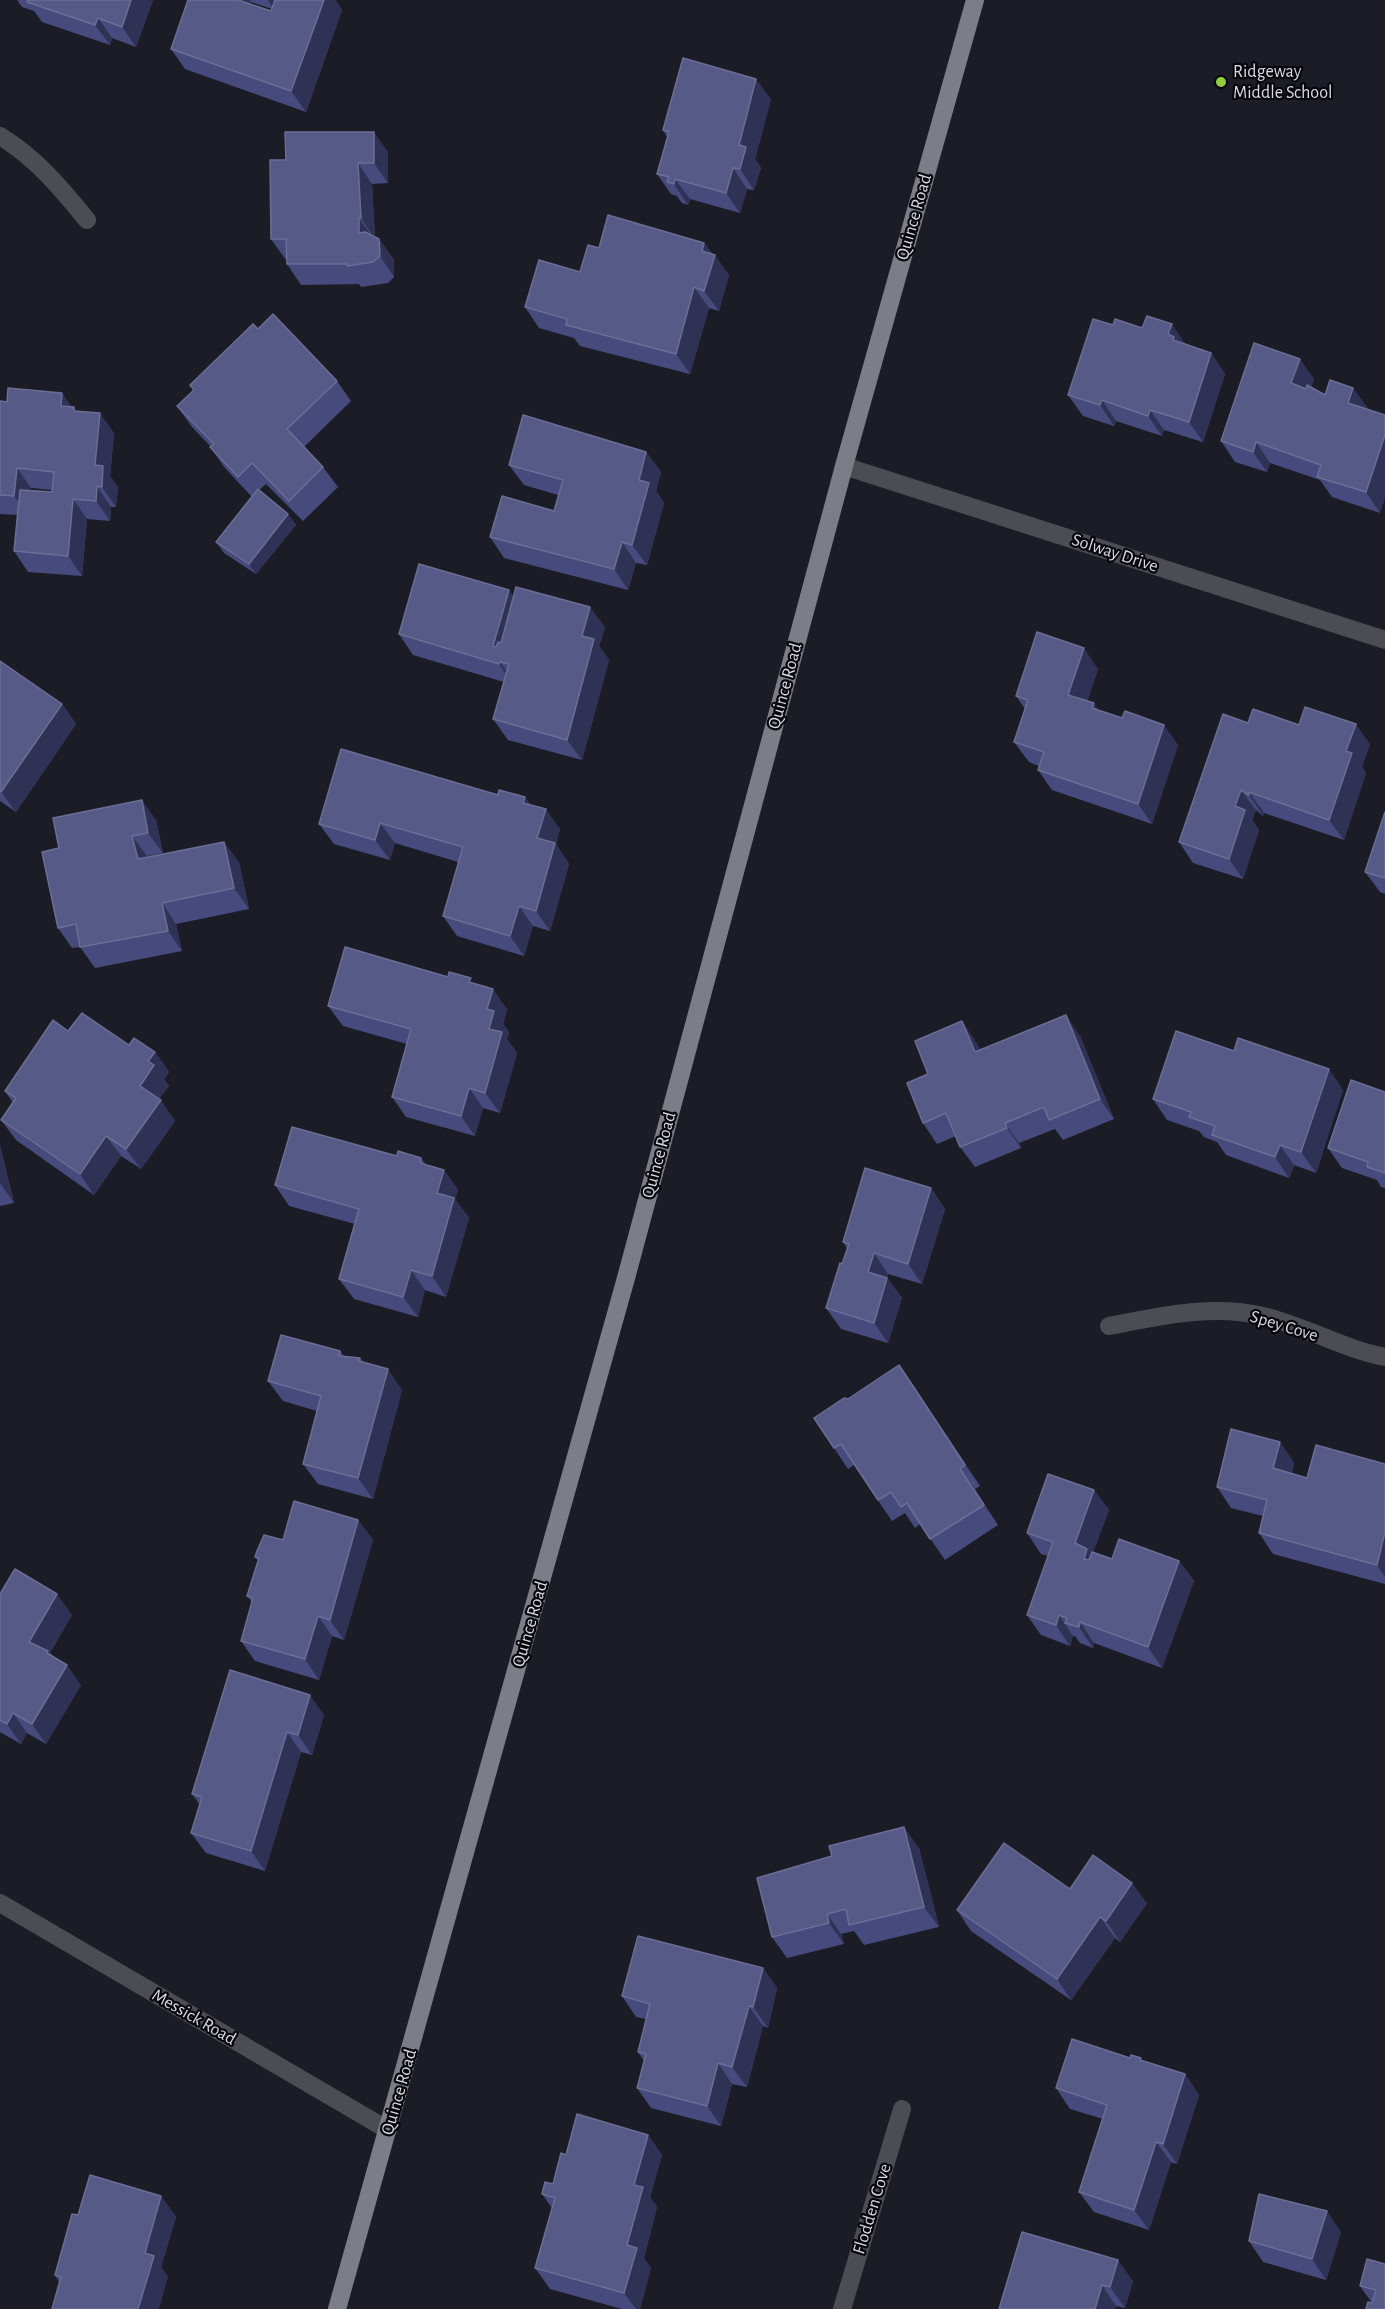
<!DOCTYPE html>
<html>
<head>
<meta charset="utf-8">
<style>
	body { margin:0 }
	canvas { display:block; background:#1b1c26 }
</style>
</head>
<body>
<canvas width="1385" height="2309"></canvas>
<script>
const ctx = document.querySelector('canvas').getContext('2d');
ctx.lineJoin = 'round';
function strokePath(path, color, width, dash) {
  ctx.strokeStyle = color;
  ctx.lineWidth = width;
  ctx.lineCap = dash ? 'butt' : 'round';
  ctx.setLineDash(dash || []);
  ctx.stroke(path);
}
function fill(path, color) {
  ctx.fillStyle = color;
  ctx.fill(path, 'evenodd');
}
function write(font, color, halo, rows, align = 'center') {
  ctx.font = font + ' "Alegreya Sans",sans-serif';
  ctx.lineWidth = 4.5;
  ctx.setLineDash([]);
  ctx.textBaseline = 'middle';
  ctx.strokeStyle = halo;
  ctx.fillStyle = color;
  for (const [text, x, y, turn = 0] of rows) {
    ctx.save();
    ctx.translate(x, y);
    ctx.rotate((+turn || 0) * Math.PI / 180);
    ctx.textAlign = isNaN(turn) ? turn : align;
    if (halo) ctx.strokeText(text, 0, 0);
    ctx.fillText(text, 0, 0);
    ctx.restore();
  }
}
strokePath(new Path2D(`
	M0 136C36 158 60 187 87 220
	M844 466 1385 640
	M1109 1326C1160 1316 1212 1304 1263 1316 1305 1326 1343 1349 1385 1357
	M0 1903 388 2130
	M842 2309 902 2109`), '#4c4d52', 18);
strokePath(new Path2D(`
	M337 2309 626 1278 844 466 975 0`), '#7b7d87', 18);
fill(new Path2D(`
	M17 0H153L136 47 112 38 110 45 42 22 34 11 22 7Z
	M188 0H335L342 10 306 112 185 69 171 49ZM251 2 272 9 271 11 251 4Z
	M771 99 755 159 761 168 754 190 747 189 740 213 690 199 688 205 682 203 677 196 671 194 657 174 667 137 663 130Z
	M388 152V183L372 184 375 237 379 239 394 260V277L388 283 361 287 359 284 301 285 287 264V260H286L271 239 286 160Z
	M704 243 729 275 719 311 709 308 690 374 580 346 574 338 539 328 525 307 580 272 599 248Z
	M1113 325 1186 345 1211 353 1225 374 1203 442 1164 430 1162 436 1116 421 1114 426 1083 416 1068 395Z
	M258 329 337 381 351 401 304 447 323 467 338 487 303 521 266 484 259 490 288 514 296 525 256 574 224 553 216 542 252 497 225 468 210 447H211L192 427 177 406Z
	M1314 379 1311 388 1325 395 1353 388 1368 409 1380 513 1332 497 1320 480 1270 463 1267 472 1235 462 1221 441Z
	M62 393 71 407 77 411 114 433 110 476 118 487 116 507H111L110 521 87 519 82 576 28 572 14 551 17 515 0 514V401L7 402ZM31 488 52 490V492L31 490Z
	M646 452 661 472 656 491 664 503 647 565 636 563 628 590 504 558 490 537 554 511 558 495 524 485 509 465Z
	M513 597 605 627 599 646 609 660 582 760 508 740 493 719 504 682 413 655 399 634Z
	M0 661 62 704 76 724 16 812 0 801Z
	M1098 669 1087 701 1098 710 1178 745 1152 824 1052 790 1038 770 1039 766 1029 762 1014 742 1025 709 1016 696Z
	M1248 723 1299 725 1370 744 1362 767 1366 773 1344 840 1264 813 1263 816 1256 810 1252 820 1259 830 1243 879 1193 863 1179 842Z
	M498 795 525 797 530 804 560 829 556 844 569 864 550 931 533 926 524 956 457 936 443 916 458 862 395 843 390 860 334 844 319 824Z
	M1385 812V894L1380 892 1365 872Z
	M156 820 163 853 147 856V857L239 862 249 909 176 924 182 951 95 968 80 947 72 948 58 928 59 848Z
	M448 977 474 983 507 1009 503 1024 509 1032 507 1039 517 1053 500 1113 483 1108 475 1136 406 1117 392 1097 407 1044 343 1026 328 1006Z
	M68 1031 155 1052 169 1072 164 1079 169 1086 159 1099 175 1121 141 1169 121 1156 94 1195 16 1140 1 1120 13 1103 5 1091Z
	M1080 1036 1114 1119 1063 1140 1055 1129 1019 1143 1021 1148 975 1167 960 1147 956 1136 937 1144 923 1123 928 1074 976 1042 980 1050Z
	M1343 1090 1316 1173 1294 1165 1289 1178 1226 1155 1217 1142 1204 1137 1199 1131 1167 1120 1153 1099Z
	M1385 1092V1188L1381 1187 1377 1180 1342 1168 1328 1148Z
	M0 1145 14 1203 0 1206Z
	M397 1156 421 1158 426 1165 444 1170 458 1190 455 1199 469 1218 446 1297 425 1290 418 1317 354 1299 339 1279 355 1224 289 1206 275 1185Z
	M931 1188 945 1209 922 1284 888 1274 887 1278 902 1298 888 1343 841 1329 826 1308 847 1249 843 1242Z
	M340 1351 344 1356 360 1358 363 1362 402 1390 373 1499 318 1484 303 1464 317 1411 283 1401 268 1381Z
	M914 1386 980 1486 975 1489 998 1525 945 1560 920 1524 915 1528 905 1513 892 1521 854 1465 848 1469 834 1448 848 1399Z
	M1280 1442 1294 1463 1292 1473 1307 1478 1385 1464V1584L1273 1554 1259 1533 1263 1516 1231 1508 1217 1487Z
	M1094 1490 1109 1510 1093 1552 1112 1559 1179 1561 1194 1581 1162 1668 1094 1643 1093 1648 1080 1643 1075 1636H1073L1070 1646 1041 1635 1027 1615 1048 1556 1041 1554 1027 1533Z
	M358 1520 373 1540 344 1640 332 1636 319 1680 255 1661 241 1641 252 1602 247 1596 258 1561 255 1557 283 1540Z
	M0 1594 72 1615 50 1653 81 1685 46 1744 27 1733 21 1744 0 1732Z
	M230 1670 324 1715 312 1755 301 1752 265 1871 206 1853 191 1833 200 1805 192 1794Z
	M919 1848 939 1927 864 1945 854 1931 841 1934 844 1944 787 1958 772 1937Z
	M1070 1889 1147 1903 1120 1942 1115 1938 1071 2000 971 1931 957 1910Z
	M763 1968 777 1988 768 2028 763 2026 747 2087 732 2084 721 2126 651 2108 637 2088 644 2061 638 2052 646 2019 636 2017 622 1996Z
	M1144 2061 1185 2074 1199 2095 1177 2164 1171 2162 1149 2230 1094 2212 1079 2192 1103 2119 1070 2109 1056 2088Z
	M648 2135 662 2155 650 2197 657 2207 644 2258 651 2268 640 2309H622L550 2289 535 2268 552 2208 542 2194 553 2184 566 2155Z
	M161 2196 176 2217 161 2267 168 2277 59 2282 55 2275 78 2215Z
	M1022 2232 1133 2281 1125 2308 1116 2306 1115 2309H999Z
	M1341 2232 1326 2280 1263 2262 1249 2241Z
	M1385 2264V2309L1372 2303 1360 2286Z`), '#474a7c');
fill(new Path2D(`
	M131 0H153L136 47 122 27Z
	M233 0H250L251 2 245 18Z
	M268 0H279L275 11Z
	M324 0H335L342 10 306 112 291 91Z
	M98 18 112 38 110 45 95 25Z
	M756 79 771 99 755 159 761 168 754 190 740 169 739 145Z
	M374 132 388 152V183L374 163Z
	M358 163 372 184 375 239 361 218Z
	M733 168 747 189 740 213 726 193Z
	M675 179 690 199 688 205 674 184Z
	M359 218 373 238 359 233Z
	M379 239 394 260V277L380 256Z
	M704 243 714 257 715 255 729 275 719 311 704 291 702 251Z
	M694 287 709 308 690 374 676 354Z
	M1172 324 1186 345 1187 361 1168 334Z
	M1211 353 1225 374 1203 442 1189 422Z
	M1300 359 1314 379 1306 404 1291 383Z
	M1353 388 1368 409 1363 423 1348 403Z
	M62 393 74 410V407L88 427 61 406Z
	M1102 400 1116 421 1114 426 1100 405Z
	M1150 410 1164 430 1162 436 1148 416Z
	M100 413 114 433 110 476 118 487 116 507 102 487 95 465Z
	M1385 435V499L1380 513 1366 492Z
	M1256 442 1270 463 1267 472 1253 452Z
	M646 452 661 472 656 491 664 503 647 565 632 545 639 480Z
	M17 468 31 488 29 516 14 496Z
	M97 486 111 507 110 521 96 501Z
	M73 499 87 519 82 576 68 556Z
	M288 514 296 525 256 574 249 564Z
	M622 542 636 563 628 590 614 569Z
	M509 590 523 610 505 663 493 646Z
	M590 607 605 627 599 646 609 660 582 760 567 740 582 636Z
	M1084 648 1098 669 1083 715 1068 695Z
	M500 662 514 682 513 685 499 664Z
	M1094 703 1108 724 1092 708Z
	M62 704 76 724 16 812 1 792Z
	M1356 724 1370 744 1362 767 1366 773 1344 840 1329 820 1346 751Z
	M1164 725 1178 745 1152 824 1138 804Z
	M1241 790 1256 810 1252 820 1259 830 1243 879 1229 859 1235 806Z
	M1249 792 1264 813 1263 816 1249 795Z
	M525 797 539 818 523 803Z
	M142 800 156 820 163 853 148 833Z
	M546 809 560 829 556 844 569 864 550 931 536 911 537 838Z
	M380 823 395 843 390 860 375 840Z
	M132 836 147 856 152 879 138 859Z
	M224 842 239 862 249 909 234 888Z
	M162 903 176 924 182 951 168 931Z
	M519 906 533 926 524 956 510 936Z
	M493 989 507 1009 503 1024 509 1032 507 1039 517 1053 500 1113 485 1093 489 1029 487 1009Z
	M1066 1015 1080 1036 1114 1119 1100 1099Z
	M962 1021 976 1042 989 1073 975 1052Z
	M155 1052 169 1072 164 1079 169 1086 154 1106 140 1086 148 1061Z
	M1329 1069 1343 1090 1316 1173 1301 1152Z
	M469 1088 483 1108 475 1136 461 1116Z
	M161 1100 175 1121 141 1169 126 1149Z
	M1005 1123 1019 1143 1021 1148 1007 1128Z
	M106 1136 121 1156 94 1195 80 1174Z
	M0 1145 14 1203 0 1183Z
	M1280 1145 1294 1165 1289 1178 1275 1157Z
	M444 1170 458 1190 455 1199 469 1218 446 1297 432 1276 437 1193Z
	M931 1188 945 1209 922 1284 908 1264Z
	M874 1253 888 1274 883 1292 868 1272Z
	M411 1270 425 1290 418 1317 403 1297Z
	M887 1278 902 1298 888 1343 874 1323Z
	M899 1365 914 1386 980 1486 965 1465Z
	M388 1369 402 1390 373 1499 358 1478Z
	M1280 1442 1294 1463 1288 1488 1273 1468Z
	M960 1469 975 1489 998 1525 984 1505Z
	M1094 1490 1109 1510 1092 1555 1099 1579 1075 1543Z
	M358 1520 373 1540 344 1640 330 1620Z
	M1385 1532V1577L1377 1565Z
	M1179 1561 1194 1581 1162 1668 1148 1647Z
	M57 1594 72 1615 50 1653 62 1671 29 1642Z
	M1059 1615 1073 1636 1070 1646 1056 1625Z
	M318 1616 332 1636 319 1680 305 1659Z
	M1080 1622 1094 1643 1093 1648 1079 1627Z
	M67 1665 81 1685 46 1744 32 1724Z
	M310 1695 324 1715 312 1755 298 1735Z
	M13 1713 27 1733 21 1744 7 1724Z
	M287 1732 301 1752 265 1871 251 1851Z
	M904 1827 919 1848 939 1927 924 1907Z
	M1132 1883 1147 1903 1120 1942 1106 1921Z
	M827 1914 841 1934 844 1944 829 1923Z
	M1100 1917 1115 1938 1071 2000 1057 1979Z
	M763 1968 777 1988 768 2028 753 2007Z
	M749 2006 763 2026 747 2087 732 2067Z
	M718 2063 732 2084 721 2126 707 2106Z
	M1185 2074 1199 2095 1177 2164 1163 2144Z
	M648 2135 662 2155 650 2197 657 2207 644 2258 651 2268 640 2309H636L624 2293 627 2245 634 2185Z
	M1156 2142 1171 2162 1149 2230 1134 2210Z
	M161 2196 176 2217 161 2267 168 2277 159 2309H138L145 2253Z
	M1327 2211 1341 2232 1326 2280 1312 2259Z
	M1118 2260 1133 2281 1125 2308 1110 2287Z
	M1102 2285 1116 2306 1115 2309H1095Z`), '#2f3155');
const building = new Path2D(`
	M28 0H131L122 27 98 18 95 25 27 2Z
	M188 0H238L271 11 275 0H324L291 91 171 49Z
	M683 58 756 79 739 145 746 147 740 169 733 168 726 193 675 179 674 184 667 182 669 177 657 174 669 132 663 130Z
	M285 132H374V163H358L361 218H359V233L365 232 379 239 380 256 373 262 347 266V264H287L286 239H271L270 160H286Z
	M608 215 704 243 702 251 715 255 704 291 694 287 676 354 566 325 567 319 525 307 539 260 580 272 588 245 599 248Z
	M273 314 337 381 287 429 323 467 289 501 252 463 238 477 210 447 214 444 177 406 194 390 190 385 253 324 258 329Z
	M1147 316 1172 324 1168 334 1174 337 1173 340 1211 353 1189 422 1150 410 1148 416 1102 400 1100 405 1068 395 1093 319 1113 325 1115 319 1142 328Z
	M1254 343 1300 359 1291 383 1306 389 1307 385 1325 395 1330 380 1353 388 1348 403 1385 415V435L1366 492 1317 477 1321 465 1256 442 1253 452 1221 441Z
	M8 388 62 393 61 406 74 407V411L100 413 95 465 103 466 102 487 97 486 96 501 73 499 68 556 14 551 20 490 52 492 54 472 17 468 14 496 0 495V401L7 402Z
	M523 415 646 452 639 480 649 483 632 545 622 542 614 569 490 537 502 496 554 511 563 480 509 465Z
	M258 489 288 514 249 564 216 542Z
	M419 564 509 590 493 646 496 647 498 642 501 643 516 587 590 607 582 636 594 639 567 740 493 719 509 664 500 662 499 664 399 634Z
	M1037 632 1084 648 1068 695 1094 703 1092 708 1122 718 1125 711 1164 725 1138 804 1038 770 1044 752 1014 742 1028 700 1016 696Z
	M0 661 62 704 1 792 0 790Z
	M1305 707 1356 724 1346 751 1352 753 1329 820 1249 792V795L1241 790 1235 806 1245 810 1229 859 1179 842 1223 714 1248 723 1253 709 1299 725Z
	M341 749 498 795 499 790 525 797 523 803 546 809 537 838 555 843 536 911 519 906 510 936 443 916 463 847 380 823 375 840 319 824Z
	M142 800 148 833 132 836 138 859 224 842 234 888 162 903 168 931 80 947 76 924 58 928 42 852 59 848 53 818Z
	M1385 812V878L1365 872Z
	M345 947 448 977 449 972 471 978 469 982 493 989 487 1009 494 1011 489 1029 502 1032 485 1093 469 1088 461 1116 392 1097 411 1029 328 1006Z
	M82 1013 129 1045 134 1038 155 1052 148 1061 154 1065 140 1086 161 1100 126 1149 106 1136 80 1174 1 1120 16 1098 5 1091 53 1020 68 1031Z
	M1066 1015 1100 1099 1049 1120 1044 1107 1005 1123 1007 1128 960 1147 946 1113 923 1123 907 1083 928 1074 915 1041 962 1021 975 1052Z
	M1176 1031 1234 1051 1238 1038 1329 1069 1301 1152 1280 1145 1275 1157 1212 1135 1215 1126 1189 1117 1191 1112 1153 1099Z
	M1351 1080 1385 1092V1173L1367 1167 1368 1162 1328 1148Z
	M292 1127 397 1156 398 1151 421 1158 420 1163 444 1170 437 1193 454 1198 432 1276 411 1270 403 1297 339 1279 359 1209 275 1185Z
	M865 1168 931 1188 908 1264 874 1253 868 1272 887 1278 874 1323 826 1308 840 1263 842 1264 849 1244 843 1242Z
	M281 1335 340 1351 339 1356 360 1358 359 1361 388 1369 358 1478 303 1464 321 1396 268 1381Z
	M899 1365 965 1465 960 1469 984 1505 930 1539 907 1503 901 1507 891 1492 878 1500 841 1444 834 1448 814 1418 844 1398 848 1399Z
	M1231 1429 1280 1442 1273 1468 1307 1478 1316 1445 1385 1464V1532L1377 1565 1259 1533 1267 1500 1217 1487Z
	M1048 1474 1094 1490 1075 1543 1087 1549 1084 1559 1089 1560 1092 1552 1112 1559 1119 1539 1179 1561 1148 1647 1080 1622 1079 1627 1065 1623 1067 1618 1059 1615 1056 1625 1027 1615 1053 1542 1027 1533Z
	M294 1501 358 1520 330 1620 318 1616 305 1659 241 1641 253 1598 247 1596 259 1558 255 1557 257 1551 264 1535 283 1540Z
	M15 1569 57 1594 29 1642 48 1651 47 1653 67 1665 32 1724 13 1713 7 1724 0 1720V1594Z
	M230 1670 310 1695 298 1735 287 1732 251 1851 191 1833 202 1797 192 1794Z
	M904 1827 924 1907 849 1925 846 1909 827 1914 829 1923 772 1937 757 1878 832 1856 829 1846Z
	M1004 1843 1070 1889 1093 1855 1132 1883 1106 1921 1100 1917 1057 1979 957 1910Z
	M638 1936 763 1968 753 2007 749 2006 732 2067 718 2063 707 2106 637 2088 646 2054 638 2052 650 2004 622 1996Z
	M1072 2039 1130 2058 1131 2055 1141 2058 1140 2060 1185 2074 1163 2144 1156 2142 1134 2210 1079 2192 1107 2105 1056 2088Z
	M577 2114 648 2135 634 2185 643 2187 627 2245 637 2248 624 2293 535 2268 555 2198 542 2194 545 2182 553 2184 561 2153 566 2155Z
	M90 2175 161 2196 145 2253 154 2256 138 2309H52L61 2277 55 2275 72 2214 78 2215Z
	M1259 2194 1327 2211 1312 2259 1249 2241Z
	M1022 2232 1118 2260 1110 2287 1102 2285 1095 2309H999Z
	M1367 2259 1385 2264V2309H1366L1368 2302 1372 2303 1376 2290 1360 2286Z`);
fill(building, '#575987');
strokePath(building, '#6b6e95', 1.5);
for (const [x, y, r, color] of [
	[1221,82,6,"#92cd3f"]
]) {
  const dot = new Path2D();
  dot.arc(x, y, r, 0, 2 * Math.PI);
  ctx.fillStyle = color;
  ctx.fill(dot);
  strokePath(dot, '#07070b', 2);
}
write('18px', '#d9dae2', '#07070b', [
	["Ridgeway",1233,72],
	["Middle School",1233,93]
], 'left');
write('18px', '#d9dae2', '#07070b', [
	["Quince Road",914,217,-74],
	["Solway Drive",1115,553,18],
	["Quince Road",785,686,-75],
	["Quince Road",659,1155,-75],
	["Spey Cove",1284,1326,17],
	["Quince Road",530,1624,-74],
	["Messick Road",194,2017,30],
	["Quince Road",399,2092,-74],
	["Flodden Cove",872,2209,-73]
]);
</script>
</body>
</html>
